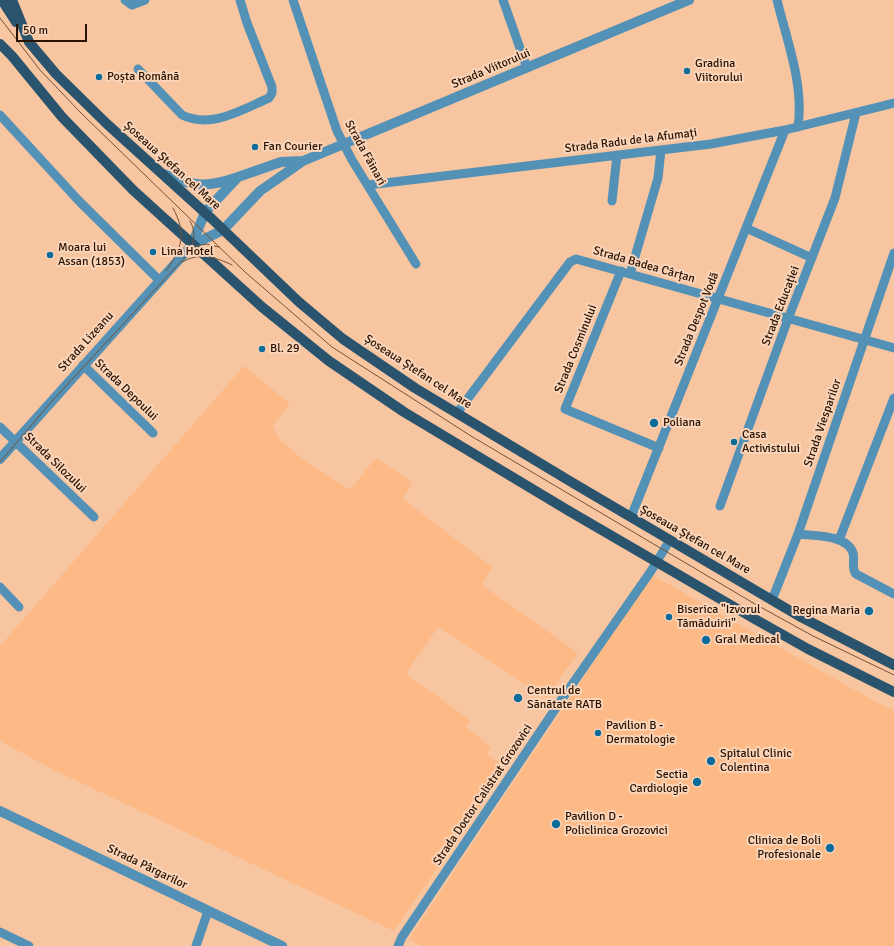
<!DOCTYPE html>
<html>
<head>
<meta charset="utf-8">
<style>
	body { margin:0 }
	#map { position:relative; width:894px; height:946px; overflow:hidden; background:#f7c5a0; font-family:Signika,sans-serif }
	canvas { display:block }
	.scale { position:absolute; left:16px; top:24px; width:71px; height:18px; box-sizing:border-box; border:2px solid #281202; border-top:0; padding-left:5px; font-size:12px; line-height:14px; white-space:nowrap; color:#281202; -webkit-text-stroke:3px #fbd5ba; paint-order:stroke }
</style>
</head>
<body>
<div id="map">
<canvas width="894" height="946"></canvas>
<div class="scale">50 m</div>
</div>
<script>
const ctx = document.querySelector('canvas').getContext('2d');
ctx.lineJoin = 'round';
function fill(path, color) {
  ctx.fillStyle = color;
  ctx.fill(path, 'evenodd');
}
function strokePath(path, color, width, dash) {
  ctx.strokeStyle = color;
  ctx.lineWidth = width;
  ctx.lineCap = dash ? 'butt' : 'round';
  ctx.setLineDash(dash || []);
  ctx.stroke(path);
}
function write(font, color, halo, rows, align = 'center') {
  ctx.font = font + ' Signika,sans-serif';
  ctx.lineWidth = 4;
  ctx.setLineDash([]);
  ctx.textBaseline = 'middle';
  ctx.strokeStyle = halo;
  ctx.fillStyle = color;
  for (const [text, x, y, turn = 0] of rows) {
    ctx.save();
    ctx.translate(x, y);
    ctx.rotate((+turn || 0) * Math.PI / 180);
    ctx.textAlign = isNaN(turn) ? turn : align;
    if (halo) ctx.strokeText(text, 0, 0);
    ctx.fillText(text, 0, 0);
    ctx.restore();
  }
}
fill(new Path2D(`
	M244 366 290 404 273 425 279 439 300 457 350 490 376 458 412 482 403 499 492 567 482 585 578 653 546 698 438 627 406 674 470 720 466 727 491 747 486 754 507 767 394 931 56 771 0 741V646Z
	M652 575 876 702 894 710V946H422L409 939Z`), '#fdb986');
strokePath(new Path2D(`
	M125 0 132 5 145 0
	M293 0 337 131 352 160 416 264
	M503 0 527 68
	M777 0C787 41 804 84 798 127
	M138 69 182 115C212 129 241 110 269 98L272 93V87L247 23 240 0
	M0 115 79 201 160 281
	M368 185 711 144 785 130 894 103
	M612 201 617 155
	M746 228 812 258
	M621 271 565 409 659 448
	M630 274 658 178 661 150
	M83 365 153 433
	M457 413 570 262 576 259 894 348
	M0 427 94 517
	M720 506 788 319 835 198 856 113
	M631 517 785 130
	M798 534C813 536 847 534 853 553 855 560 851 568 856 574L894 594
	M839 540 894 398
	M0 587 19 607
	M772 600 798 534 894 253
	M0 932 29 946
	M196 946 208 911
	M398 946 402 937 564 696 651 571 670 540`), '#5491b7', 9);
strokePath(new Path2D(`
	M164 174C190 186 207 188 235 178
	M192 245 223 230 260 191 303 161 689 0
	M0 459 192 245 205 212 238 177 281 162 303 161
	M0 811 282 946`), '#5491b7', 10);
strokePath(new Path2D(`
	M2 0 16 22
	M12 0 29 42 56 74 107 124 212 219 299 302 343 339 415 388 573 483 799 616 894 665
	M0 44 12 56 62 117 133 190 262 307 329 361 404 412 569 511 753 618 808 649 894 692`), '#2a546e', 10);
strokePath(new Path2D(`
	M0 18 40 70 81 113 245 272 332 347 471 436 755 604 813 636 894 675
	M190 248 206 244 219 247
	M182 262C200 252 215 257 232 265
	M166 271C182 248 187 234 173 208
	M0 462 53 400 186 256C194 245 197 233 190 221`), '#72523a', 1);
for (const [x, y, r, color] of [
	[687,71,4,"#0b6c9a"],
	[99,77,4,"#0b6c9a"],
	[255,147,4,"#0b6c9a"],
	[153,252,4,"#0b6c9a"],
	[50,255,4,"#0b6c9a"],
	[262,349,4,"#0b6c9a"],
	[654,423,5,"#0b6c9a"],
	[734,442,4,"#0b6c9a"],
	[869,611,5,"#0b6c9a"],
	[669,617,4,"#0b6c9a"],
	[706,640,5,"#0b6c9a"],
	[518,698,5,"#0b6c9a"],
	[598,733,4,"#0b6c9a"],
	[711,761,5,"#0b6c9a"],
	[697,782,5,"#0b6c9a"],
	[556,824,5,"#0b6c9a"],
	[830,848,5,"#0b6c9a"]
]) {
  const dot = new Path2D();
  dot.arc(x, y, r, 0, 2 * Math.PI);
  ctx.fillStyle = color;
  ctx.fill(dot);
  strokePath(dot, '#fbd5ba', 1.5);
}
write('12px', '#281202', '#fbd5ba', [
	["Gradina",695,64],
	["Viitorului",695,78],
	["Poșta Română",107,77],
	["Fan Courier",263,147],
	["Moara lui",58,248],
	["Assan (1853)",58,262],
	["Lina Hotel",161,252],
	["Bl. 29",270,349],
	["Poliana",663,423],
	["Casa",742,435],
	["Activistului",742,449],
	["Biserica \"Izvorul",677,610],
	["Tămăduirii\"",677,624],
	["Regina Maria",860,611,"right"],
	["Gral Medical",715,640],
	["Centrul de",527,691],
	["Sănătate RATB",527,705],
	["Pavilion B -",606,726],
	["Dermatologie",606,740],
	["Spitalul Clinic",720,754],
	["Colentina",720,768],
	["Sectia",688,775,"right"],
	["Cardiologie",688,789,"right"],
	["Pavilion D -",565,817],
	["Policlinica Grozovici",565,831],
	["Clinica de Boli",821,841,"right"],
	["Profesionale",821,855,"right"]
], 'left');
write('12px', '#281202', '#fbd5ba', [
	["Strada Viitorului",491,69,-23],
	["Strada Radu de la Afumați",631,141,-7],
	["Strada Făinari",365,153,61],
	["Șoseaua Ștefan cel Mare",172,166,42],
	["Strada Badea Cârțan",644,265,16],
	["Strada Educației",781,306,-69],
	["Strada Despot Vodă",697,319,-68],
	["Strada Lizeanu",86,342,-48],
	["Strada Cosminului",576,349,-68],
	["Șoseaua Ștefan cel Mare",418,372,33],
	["Strada Depoului",126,390,44],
	["Strada Viesparilor",823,423,-71],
	["Strada Silozului",55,463,44],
	["Șoseaua Ștefan cel Mare",695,540,30],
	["Strada Doctor Calistrat Grozovici",483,795,-56],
	["Strada Pârgarilor",147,867,26]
]);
</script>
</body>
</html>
